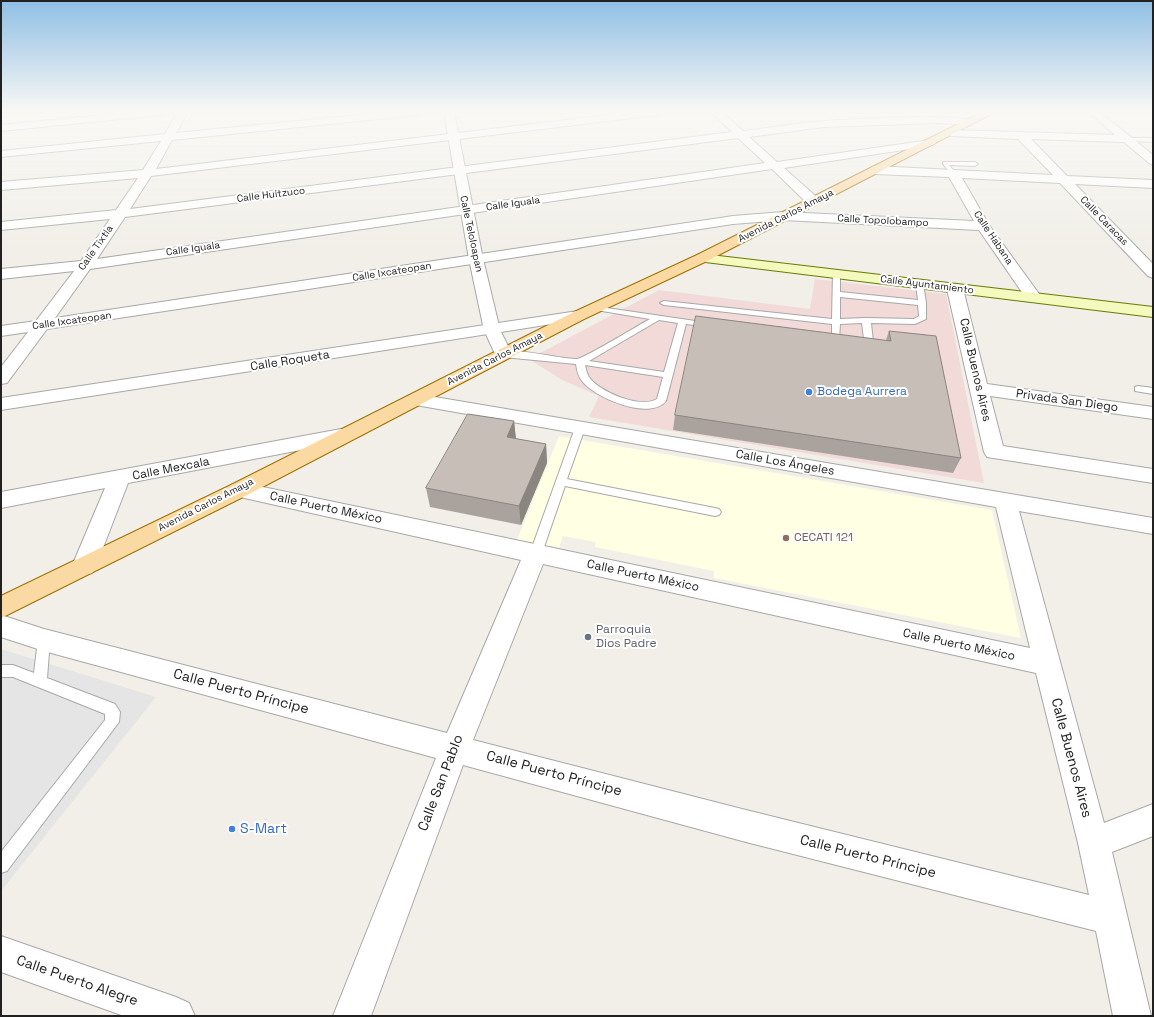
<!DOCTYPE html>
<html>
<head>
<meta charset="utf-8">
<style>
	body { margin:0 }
	#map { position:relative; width:1154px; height:1017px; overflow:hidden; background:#f1efe8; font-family:"Space Grotesk",sans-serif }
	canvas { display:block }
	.frame { position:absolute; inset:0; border:2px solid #212121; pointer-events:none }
</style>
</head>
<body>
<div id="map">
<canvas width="1154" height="1017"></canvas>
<div class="frame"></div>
</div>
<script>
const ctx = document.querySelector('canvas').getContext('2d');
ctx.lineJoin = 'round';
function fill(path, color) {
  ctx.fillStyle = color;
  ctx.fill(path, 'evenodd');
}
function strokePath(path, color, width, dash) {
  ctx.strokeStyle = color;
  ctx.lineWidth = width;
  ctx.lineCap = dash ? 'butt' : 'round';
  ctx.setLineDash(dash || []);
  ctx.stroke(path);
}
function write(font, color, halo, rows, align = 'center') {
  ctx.font = font + ' "Space Grotesk",sans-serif';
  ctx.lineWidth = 4;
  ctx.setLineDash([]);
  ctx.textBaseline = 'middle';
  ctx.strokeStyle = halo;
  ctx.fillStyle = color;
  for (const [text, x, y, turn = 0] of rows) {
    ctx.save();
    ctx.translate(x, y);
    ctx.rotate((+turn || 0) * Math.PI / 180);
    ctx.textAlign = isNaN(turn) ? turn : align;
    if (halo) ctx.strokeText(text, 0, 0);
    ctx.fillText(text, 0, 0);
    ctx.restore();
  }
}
fill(new Path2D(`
	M815 279 946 294 984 483 589 417 599 396 562 380 529 359 659 290 810 309Z`), '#f1dad8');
fill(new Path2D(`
	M559 436 992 510 1021 638 714 578V571L595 547 596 542 563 536 559 548 517 540Z`), '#feffe3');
fill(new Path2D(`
	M1 649 156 697 1 891Z`), '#e5e5e5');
const service = new Path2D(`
	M1126 138H1153V142L1128 141Z
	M943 162H975L978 164 975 166 949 165 957 175 954 177 943 164Z
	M833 273 840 275V292L918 300 916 285 923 283 926 303V319L915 324 871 323 873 342 869 345 857 343 856 341 860 338 864 339 862 323 840 324 839 341 827 342 823 339 824 337 832 336V324L664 305 660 303 664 301 832 319ZM840 297 918 305 919 316 914 319 866 318 840 319Z
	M593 306 709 323 713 325 709 327 686 324 666 401C650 421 595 398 582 381 578 376 577 370 576 364L503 357 499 354C508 345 563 360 577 359 585 358 639 325 650 319L596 310H593ZM659 320 678 323 664 372 589 361ZM585 365 663 377 657 399C641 409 599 392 589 377 587 374 586 369 585 365Z
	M1138 386 1153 388V394L1135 391V387Z
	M580 425 585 428 567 479 715 508 719 509 721 512 719 515 715 516 565 486 542 553 540 556H532L530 553 575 428Z
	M44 634 49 636 50 640 47 678 115 704 120 712 119 722 7 871 1 873V852L105 720V714L13 677H1V665H13L34 673 38 640 39 636Z`);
const minor = new Path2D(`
	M132 112H167L162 115 1 131V125Z
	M178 112H188L176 133 389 112H423L418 115 172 140 156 169 633 112H663L658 115 151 176 130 209 732 132 711 112H722L743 131C770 128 797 123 825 121 844 119 968 113 975 122L970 125 938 123 824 127 749 137 777 162 930 140 936 143 930 146 784 168 819 199 820 202 814 206 809 205 772 169 90 269 55 318 733 216 783 212 974 221 949 177 874 174 868 170 874 166 1053 175 1018 139 951 136 946 133 951 130 1115 135 1089 112H1100L1153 155V165L1149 163 1124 142 1031 139 1067 176 1153 180V188L1075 184 1153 264V278L1148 276 1060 183 962 178 989 225 1042 298 1040 301H1028L979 230 783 220 733 224 47 329 7 383 1 384V367L28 332 1 336V326L36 321 74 271 1 279V269L81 261 110 219 1 230V222L116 210 138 178 1 190V182L143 170 161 141 1 157V151L165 134ZM738 138 765 163 97 259 125 217Z
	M955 284 960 286 963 289 987 384 1153 407V419L990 396 1003 446 1153 469V483L987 457 984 452 947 289 950 286Z
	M578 311 584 313 586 316 584 319 1 410V398Z
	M417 394 1153 518V534L1019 511 1104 823 1153 804V836L1112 852 1151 1016H1113L1096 931 746 842 463 765 371 1016H333L436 758 44 651 1 637V615L44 629 447 733 521 560 231 495 228 490 231 485 239 482 1030 648 996 507 410 404 408 400 410 396ZM543 564 1036 673 1078 843 1089 895 746 810 473 740Z
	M341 429 348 431 351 436 348 441 128 483 96 566 92 573 84 575 76 573 72 566 105 488 1 508V492Z`);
const tertiary = new Path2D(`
	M444 112H454L483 259 500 330 512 354 509 358 503 359 497 358 484 330 469 259Z
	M1 936 176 997 189 1003 195 1016H124L1 972Z`);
const secondary = new Path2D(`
	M702 254 1153 307V317L697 261 695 258 697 255Z`);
const primary = new Path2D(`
	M982 112H995L707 261 584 319 247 495 1 618V596L231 485 572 313 697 255Z`);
strokePath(service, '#a8a8a8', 2);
strokePath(minor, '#a8a8a8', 2);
strokePath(tertiary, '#a8a8a8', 2);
strokePath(secondary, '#697b06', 2);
strokePath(primary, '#9d7001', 2);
fill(service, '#fff');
fill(minor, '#fff');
fill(tertiary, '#fff');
fill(secondary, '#f4f9be');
fill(primary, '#fbd9a3');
fill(new Path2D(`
	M889 331 961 458 953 473 673 430 675 415 886 340Z
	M514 421 516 439 546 444 547 463 521 525 430 507 426 488Z`), '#aaa39d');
fill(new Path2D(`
	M514 421 516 440 507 437Z
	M546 444 547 463 521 525 519 506Z`), '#8b8580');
const building = new Path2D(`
	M696 316 891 341 889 331 936 336 961 458 675 415Z
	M468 414 514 421 507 437 546 444 519 506 426 488Z`);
fill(building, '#c6beb7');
strokePath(building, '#8b8580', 1);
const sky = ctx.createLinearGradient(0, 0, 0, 254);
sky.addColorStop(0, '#8fbfe4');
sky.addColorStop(0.44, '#f9f8f5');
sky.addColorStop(1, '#f9f8f500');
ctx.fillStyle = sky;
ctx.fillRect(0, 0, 1154, 254);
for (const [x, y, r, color] of [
	[809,392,4,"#3f7fe0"],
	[786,538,4,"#8d6e63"],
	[588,637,4,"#6b7280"],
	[232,829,4,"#3f7fe0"]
]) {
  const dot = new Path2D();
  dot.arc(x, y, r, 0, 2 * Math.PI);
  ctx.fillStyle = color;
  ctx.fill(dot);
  strokePath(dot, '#fff', 1.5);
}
write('10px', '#212121', '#fff', [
	["Calle Huitzuco",271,195,-7],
	["Calle Iguala",513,204,-8],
	["Avenida Carlos Amaya",786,216,-27],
	["Calle Topolobampo",883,221,3],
	["Calle Caracas",1104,221,46],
	["Calle Teloloapan",471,234,78],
	["Calle Habana",993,238,56],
	["Calle Tixtla",96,248,-55],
	["Calle Iguala",193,249,-8],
	["Calle Ixcateopan",392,272,-9],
	["Calle Ayuntamiento",927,285,7],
	["Calle Ixcateopan",72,321,-8],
	["Avenida Carlos Amaya",495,359,-27],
	["Avenida Carlos Amaya",206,505,-27]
]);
write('12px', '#212121', '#fff', [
	["Calle Roqueta",290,361,-9],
	["Calle Buenos Aires",975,370,77],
	["Privada San Diego",1067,401,8],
	["Calle Los Ángeles",785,463,10],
	["Calle Mexcala",171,469,-11],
	["Calle Puerto México",326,508,12],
	["Calle Puerto México",643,576,12],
	["Calle Puerto México",959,645,12]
]);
write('12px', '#366cbe', '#fff', [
	["Bodega Aurrera",817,392]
], 'left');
write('12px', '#785e54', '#fff', [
	["CECATI 121",794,538]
], 'left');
write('12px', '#5b616d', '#fff', [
	["Parroquia",596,630],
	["Dios Padre",596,644]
], 'left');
write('14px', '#212121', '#fff', [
	["Calle Puerto Príncipe",241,692,15],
	["Calle Buenos Aires",1071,758,75],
	["Calle Puerto Príncipe",554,774,15],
	["Calle San Pablo",441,783,-69],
	["Calle Puerto Príncipe",868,857,14],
	["Calle Puerto Alegre",77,981,19]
]);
write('14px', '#366cbe', '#fff', [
	["S-Mart",240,829]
], 'left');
</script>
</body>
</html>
